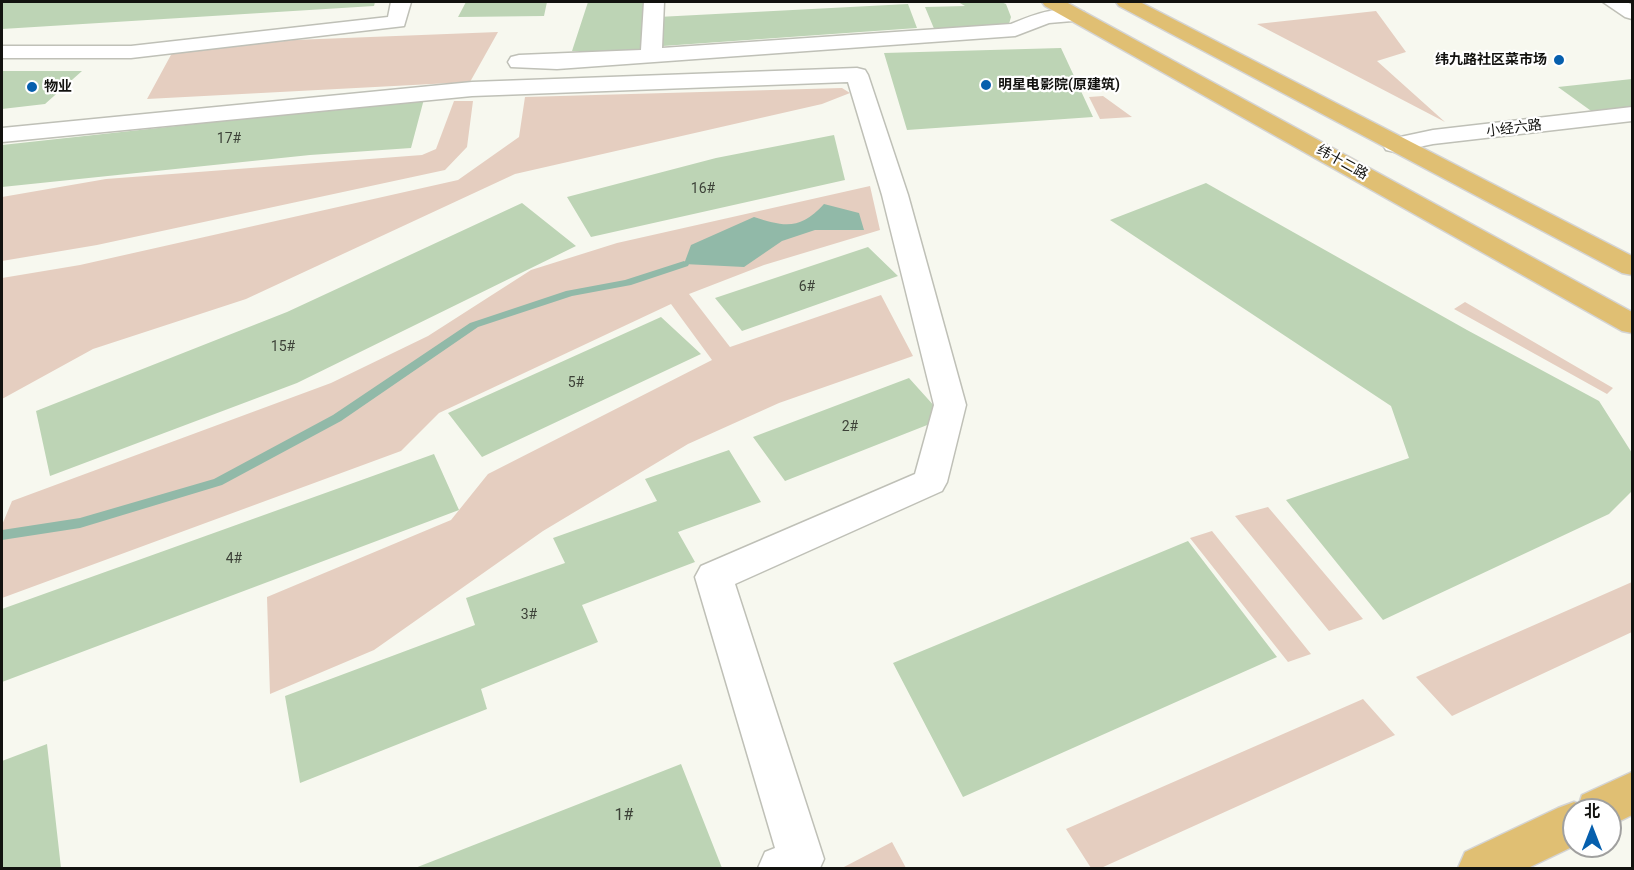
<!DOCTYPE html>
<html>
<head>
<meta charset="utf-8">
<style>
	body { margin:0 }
	#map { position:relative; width:1634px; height:870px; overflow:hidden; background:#f7f8ef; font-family:Roboto,"Noto Sans SC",sans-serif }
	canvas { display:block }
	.frame { position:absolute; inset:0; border:3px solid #12120f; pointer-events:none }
	.north { position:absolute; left:1562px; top:798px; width:60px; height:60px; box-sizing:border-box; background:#fff; border:2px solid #a0a09f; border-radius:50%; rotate:0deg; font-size:16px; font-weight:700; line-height:24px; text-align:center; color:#12120f }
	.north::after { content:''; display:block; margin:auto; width:21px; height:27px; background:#065fad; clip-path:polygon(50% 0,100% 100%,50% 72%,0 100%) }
</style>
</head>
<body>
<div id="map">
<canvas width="1634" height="870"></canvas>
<div class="frame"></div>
<div class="north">北</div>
</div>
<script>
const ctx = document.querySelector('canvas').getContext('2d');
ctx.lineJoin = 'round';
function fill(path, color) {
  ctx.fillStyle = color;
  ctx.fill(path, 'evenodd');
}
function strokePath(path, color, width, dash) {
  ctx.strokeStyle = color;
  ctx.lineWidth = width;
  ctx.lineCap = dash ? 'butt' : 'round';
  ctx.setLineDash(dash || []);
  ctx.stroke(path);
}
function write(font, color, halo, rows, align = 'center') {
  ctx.font = font + ' Roboto,"Noto Sans SC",sans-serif';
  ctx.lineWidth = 4.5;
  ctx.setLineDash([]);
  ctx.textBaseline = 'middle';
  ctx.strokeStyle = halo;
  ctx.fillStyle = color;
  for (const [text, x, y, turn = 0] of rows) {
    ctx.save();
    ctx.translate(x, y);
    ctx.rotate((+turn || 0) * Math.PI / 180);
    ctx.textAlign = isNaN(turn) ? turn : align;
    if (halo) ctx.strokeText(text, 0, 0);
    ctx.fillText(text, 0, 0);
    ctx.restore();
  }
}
fill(new Path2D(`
	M1376 11 1406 52 1377 61 1445 122 1257 24Z
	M498 32 470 82 147 99 172 53 294 40Z
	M842 88 850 93 822 104 515 174 246 299 93 349 2 399V278L80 265 458 180 519 137 525 97Z
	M1103 96 1132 117 1100 119 1089 97Z
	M454 101H473L467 147 445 170 97 245 2 261V197L106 179 422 155 436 149Z
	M870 186 880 230 764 265 689 294 730 347 881 295 913 356 779 403 688 444 543 531 374 650 270 694 267 597 451 520 488 474 712 360 671 304 439 413 401 451 2 598V525L12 501 331 383 428 336 531 270 617 243Z
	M1465 302 1613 388 1607 394 1454 309Z
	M1268 507 1363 619 1329 631 1235 516Z
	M1212 531 1311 654 1288 662 1190 538Z
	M1632 582V632L1452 716 1416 677Z
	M1363 699 1395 735 1101 868H1091L1066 829Z
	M892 842 906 868H842Z`), '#e5cec0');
fill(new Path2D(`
	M824 204 859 213 864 230H815L782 241 744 267 684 264 691 245 754 217C785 227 800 230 824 204Z`), '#91b9a8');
fill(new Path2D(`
	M684 261 689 264 688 266 631 285 572 296 478 327 341 421 222 485 80 528 2 540V530L80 518 214 479 333 415 470 323 566 291 625 280Z`), '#91b9a8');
fill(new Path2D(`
	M2 2H375L374 6 2 29Z
	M466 2H547L544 16 458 17Z
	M588 2H648L644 51H572Z
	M958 2H1001L1006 4 1011 17 1009 24 935 31 925 7 965 6Z
	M908 4 917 28 663 46 658 17Z
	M1061 48 1093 117 907 130 884 53Z
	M2 71H82L45 104 2 109Z
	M1632 79V108L1594 113 1558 87Z
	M424 99 411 148 310 155 2 187V145Z
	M834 135 845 180 591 237 567 197 716 158Z
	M1206 183 1467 330 1599 401 1632 453V491L1609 514 1383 620 1286 500 1409 458 1391 406 1110 220Z
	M522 203 576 246 297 383 50 476 36 411 287 312Z
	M868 247 898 276 742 331 715 298Z
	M661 317 701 354 482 457 448 413Z
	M909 378 945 418 785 481 753 437Z
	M729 450 761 502 678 532 695 562 582 605 598 642 481 689 487 709 300 783 285 696 475 625 466 598 565 563 553 538 657 501 645 479Z
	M434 454 459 510 2 682V609Z
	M1188 541 1277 657 963 797 893 663Z
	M47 744 61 868H2V761Z
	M681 764 722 868H415Z`), '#bdd4b5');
const minor = new Path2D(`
	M391 2H411L404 26 131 58H2V46H131L388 17Z
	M644 2H664L662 48 1011 24C1035 14 1058 5 1084 12L1087 16 1084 20 1049 23 1015 36 557 69 511 67 508 62 511 57 519 55 641 50Z
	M857 68 865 70 868 75 908 195 966 405 947 482 942 491 735 584 824 859 820 868H758L765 852 775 848 695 577 701 566 915 474 934 405 882 195 848 82 472 96 2 142V128L472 82Z
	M1632 107V121L1433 144 1395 152 1386 150 1383 145 1386 140 1433 130Z`);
const tertiary = new Path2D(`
	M1603 2H1627L1632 5V19L1625 17Z`);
const primary = new Path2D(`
	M1042 2H1066L1632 312V333L1622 331 1045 6Z
	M1116 2H1140L1632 256V275L1622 273 1119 6Z
	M1632 772V815L1610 826V810H1574V846L1528 868H1458L1465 852 1558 808 1574 802 1579 804 1582 795Z`);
strokePath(minor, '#bfc0b7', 3);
strokePath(tertiary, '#bfc0b7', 3);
strokePath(primary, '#d4d4d4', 3);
fill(minor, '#fff');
fill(tertiary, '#fff');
fill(primary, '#e0bf73');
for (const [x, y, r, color] of [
	[1559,60,6,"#065fad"],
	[986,85,6,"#065fad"],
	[32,87,6,"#065fad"]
]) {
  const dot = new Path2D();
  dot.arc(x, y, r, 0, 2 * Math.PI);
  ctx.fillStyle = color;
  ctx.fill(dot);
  strokePath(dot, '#fff', 2);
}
write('bold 14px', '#12120f', '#fff', [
	["纬九路社区菜市场",1547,60,"right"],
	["明星电影院(原建筑)",998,85],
	["物业",44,87]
], 'left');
write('14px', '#12120f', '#fff', [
	["小经六路",1514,129,-7],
	["纬十二路",1342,163,29]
]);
write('14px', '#3d4238', null, [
	["17#",229,139],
	["16#",703,189],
	["6#",807,287],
	["15#",283,347],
	["5#",576,383],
	["2#",850,427],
	["4#",234,559],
	["3#",529,615]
]);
write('16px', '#3d4238', null, [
	["1#",624,816]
]);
</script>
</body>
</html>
